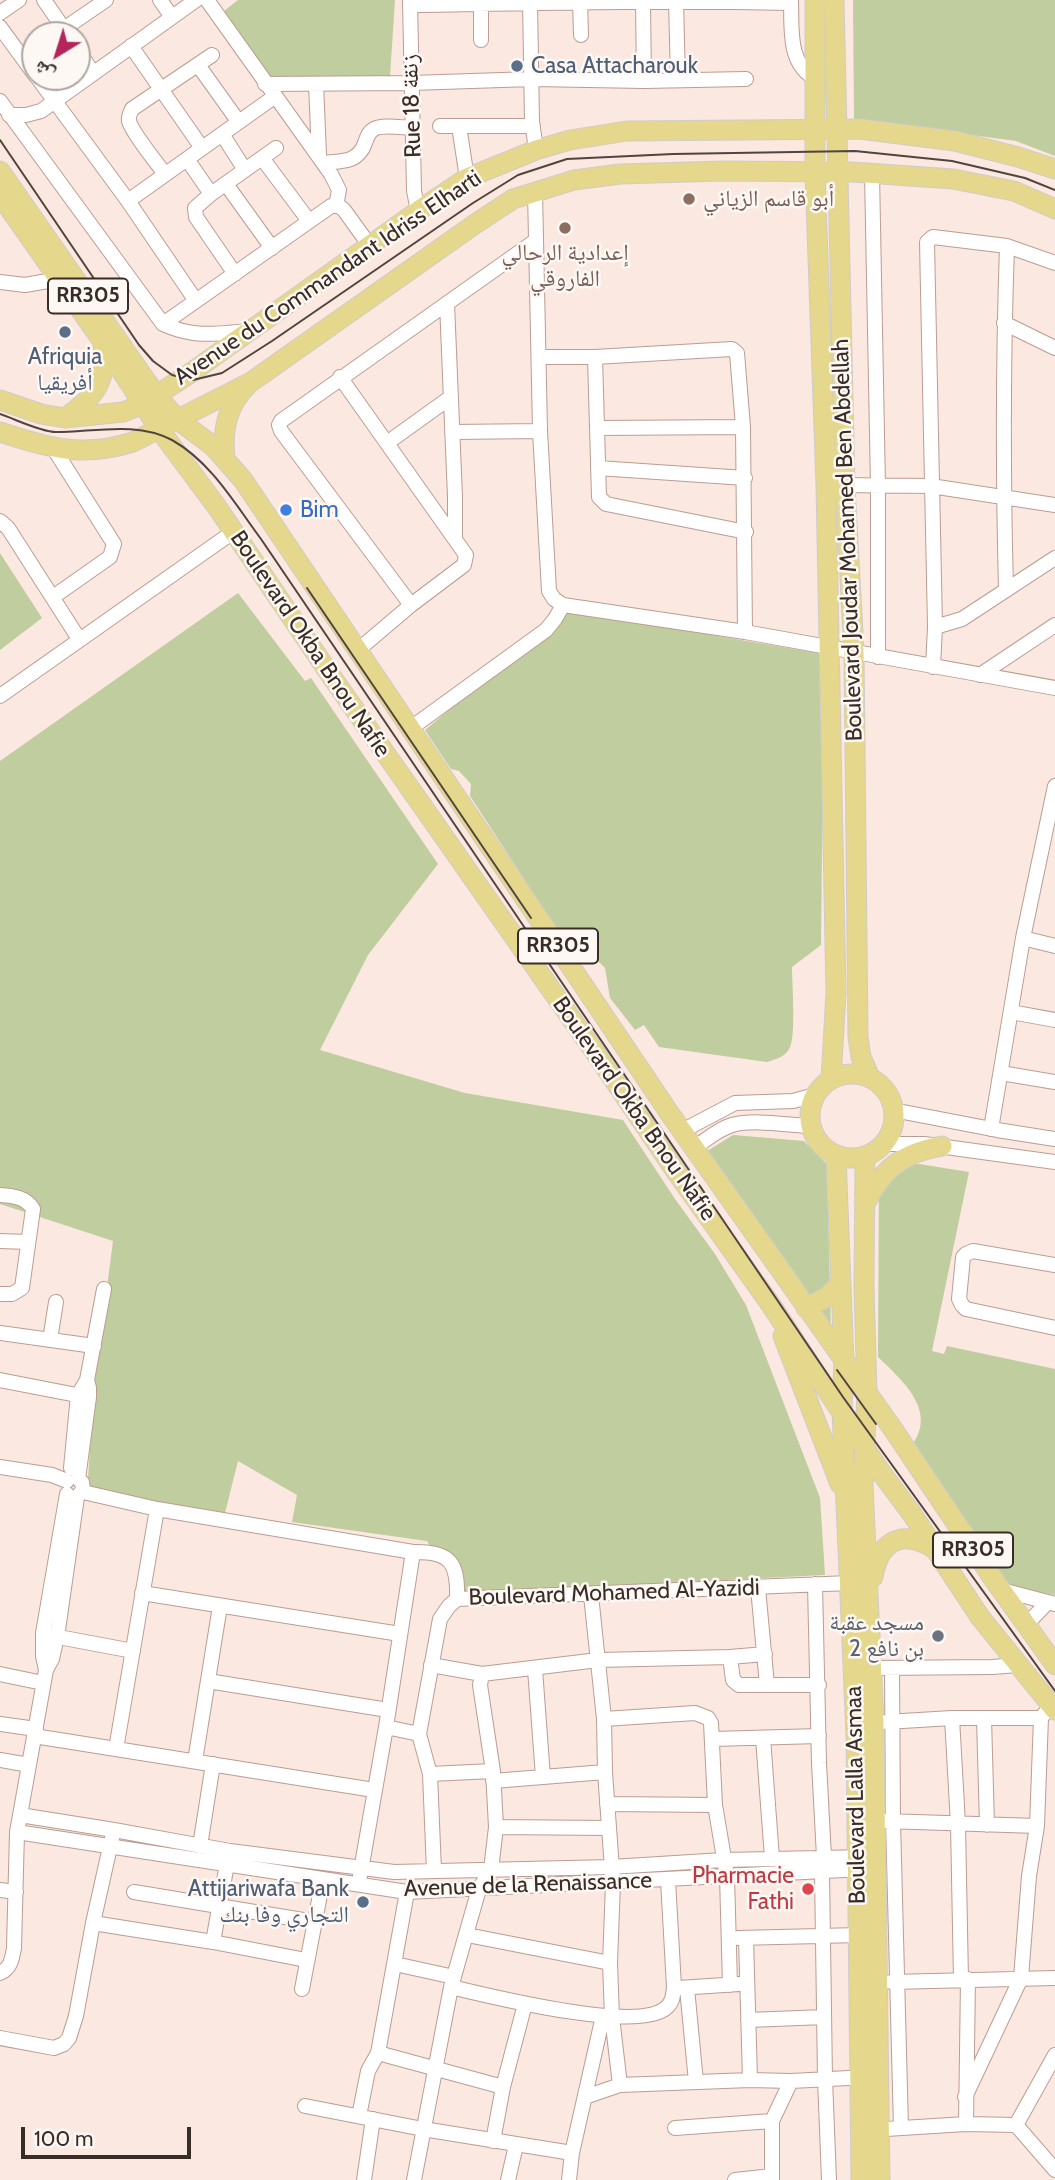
<!DOCTYPE html>
<html>
<head>
<meta charset="utf-8">
<style>
	body { margin:0 }
	#map { position:relative; width:1055px; height:2180px; overflow:hidden; background:#fbe8e0; font-family:Cabin,"Noto Naskh Arabic",sans-serif }
	canvas { display:block }
	.north { position:absolute; left:21px; top:21px; width:70px; height:70px; box-sizing:border-box; background:#fef8f5; border:2px solid #afa6a3; border-radius:50%; rotate:218deg; font-size:19px; font-weight:700; line-height:28px; text-align:center; color:#382c27 }
	.north::after { content:''; display:block; margin:auto; width:24px; height:32px; background:#b4265a; clip-path:polygon(50% 0,100% 100%,50% 72%,0 100%) }
	.scale { position:absolute; left:21px; top:2127px; width:170px; height:32px; box-sizing:border-box; border:4px solid #382c27; border-top:0; padding-left:9px; font-size:21px; line-height:24px; white-space:nowrap; color:#382c27; -webkit-text-stroke:5px #fef8f5; paint-order:stroke }
</style>
</head>
<body>
<div id="map">
<canvas width="1055" height="2180"></canvas>
<div class="north">ش</div>
<div class="scale">100 m</div>
</div>
<script>
const ctx = document.querySelector('canvas').getContext('2d');
ctx.lineJoin = 'round';
function fill(path, color) {
  ctx.fillStyle = color;
  ctx.fill(path, 'evenodd');
}
function strokePath(path, color, width, dash) {
  ctx.strokeStyle = color;
  ctx.lineWidth = width;
  ctx.lineCap = dash ? 'butt' : 'round';
  ctx.setLineDash(dash || []);
  ctx.stroke(path);
}
function write(font, color, halo, rows, align = 'center') {
  ctx.font = font + ' Cabin,"Noto Naskh Arabic",sans-serif';
  ctx.lineWidth = 5;
  ctx.setLineDash([]);
  ctx.textBaseline = 'middle';
  ctx.strokeStyle = halo;
  ctx.fillStyle = color;
  for (const [text, x, y, turn = 0] of rows) {
    ctx.save();
    ctx.translate(x, y);
    ctx.rotate((+turn || 0) * Math.PI / 180);
    ctx.textAlign = isNaN(turn) ? turn : align;
    if (halo) ctx.strokeText(text, 0, 0);
    ctx.fillText(text, 0, 0);
    ctx.restore();
  }
}
fill(new Path2D(`
	M238 0H395L390 76H267L224 11Z
	M853 0H1055V156L1016 141 854 119Z
	M0 553 42 618 0 650Z
	M238 593 305 681 311 678 438 864 368 955 320 1050 465 1093 623 1120 675 1199 715 1254 746 1305 820 1498 825 1575 463 1593 427 1541 292 1522 297 1495 238 1461 225 1513 87 1494 94 1388 113 1241 0 1204V761Z
	M568 611 824 654 821 945 792 967C792 983 796 1035 790 1047 786 1057 776 1059 767 1062L659 1047 644 1025 635 1030 610 998 605 968 596 959 573 954 470 796 471 784 459 771 451 769 425 730Z
	M733 1135 804 1141 827 1164 831 1334 704 1153Z
	M888 1159 969 1172 932 1351 944 1354 947 1346 1055 1369V1595L1031 1591 1009 1596 910 1448C939 1412 904 1382 878 1357L879 1167Z`), '#bfcd9f');
const minor = new Path2D(`
	M44 0 68 35
	M160 0 172 17
	M207 0 331 174 339 190 336 206
	M410 0 414 191 418 211
	M481 0V40
	M530 0 532 121 536 150
	M580 0 581 35
	M791 0C792 28 787 64 816 79
	M676 1 678 80
	M643 2 644 81
	M410 5C536 3 664 0 791 3
	M0 13 19 0
	M0 27 35 75
	M55 35 106 0
	M131 46 202 148
	M77 49 93 73
	M22 57 35 49
	M198 65 238 121
	M37 77 128 201 196 301
	M265 84 411 83 532 79 644 81 746 79
	M316 84 319 155
	M0 101 163 324C193 338 216 334 248 331
	M9 115H26L41 111 196 0
	M440 126H533
	M459 126 467 178
	M222 134 245 170
	M262 158 309 221
	M187 159 211 194
	M323 163C342 161 358 163 365 143 367 138 368 132 374 129 383 124 403 128 413 128
	M872 173 878 487V657
	M165 174C157 163 132 133 129 121 128 116 130 114 132 109L212 55
	M226 184 272 248
	M535 191 540 431 549 591 554 599 563 605 745 632 1055 688
	M128 201 274 97
	M235 274 196 217 195 208 211 194 276 148
	M0 282 25 285 59 279
	M447 303 455 497V538
	M1004 323 1055 348
	M163 324 331 206H339L344 210 370 246
	M539 357H595L732 349 737 353 743 427 745 632
	M595 357 599 497 606 504 746 532
	M340 377 466 555 464 565 411 605 358 650
	M597 428 743 427
	M452 432 540 431
	M387 443 451 397
	M598 468 745 478
	M837 485 931 486 1055 505
	M0 521 8 528 79 639
	M1006 590C1003 475 1003 361 1007 246
	M53 597 110 557 114 544 54 449
	M411 605 281 431 279 425 281 421 535 241
	M935 627 962 619 1055 558
	M933 667 935 627 927 242 933 237 1007 246 1055 263
	M980 675 1055 625
	M0 696 233 532
	M411 728 546 630 555 619 563 605
	M1023 938 1055 946
	M1011 1012 1055 1020
	M1001 1073 1055 1082
	M893 1110 997 1130 1055 1139
	M991 1129 1023 938 1055 786
	M682 1131 735 1103 793 1101 815 1095
	M884 1144H924L1055 1162
	M694 1148C706 1140 718 1129 732 1125 754 1119 787 1125 810 1126
	M0 1195C13 1196 26 1197 33 1209L22 1288 12 1294H0
	M0 1241 28 1242
	M1055 1265 973 1251 966 1254 963 1257 959 1299 962 1305 966 1309 1055 1328
	M0 1333 94 1346
	M50 1340 56 1302
	M0 1380 87 1397
	M0 1467 52 1475 67 1481
	M71 1468 78 1395 87 1380 104 1289
	M83 1492 157 1509 413 1552C451 1551 458 1563 457 1599
	M815 1584 819 1763 824 1857
	M758 1588 767 1685
	M1002 1590 1055 1604
	M142 1593 400 1634
	M591 1595 604 1719 605 1772 613 1883 610 1963 612 2017 620 2085
	M457 1599 850 1583
	M1026 1625 1048 1602
	M48 1635 133 1651
	M730 1657 733 1680 739 1685H819
	M431 1665 482 1674 598 1660 730 1657 765 1654
	M872 1668 992 1667 1018 1665
	M892 1668 893 1821 901 2128
	M535 1669 543 1777
	M46 1670 43 1656V1633L67 1494
	M0 1674 43 1683
	M208 1681 388 1710
	M952 1718 958 1824 961 1980
	M984 1718 987 1825
	M604 1719 695 1713 708 1718 711 1723 715 1805 727 1876 730 1985
	M886 1722 952 1718H1041L1045 1713
	M0 1724 36 1729
	M386 1727 419 1734
	M34 1736 374 1790
	M763 1738 772 1858
	M712 1739 819 1736
	M116 1749 157 1509
	M0 1760 29 1765
	M195 1761 220 1606
	M430 1774 493 1771
	M493 1781 605 1772
	M607 1804 715 1805
	M20 1815 114 1830 230 1851 394 1872 611 1867 723 1860 867 1857
	M885 1821 1037 1826
	M496 1827 609 1828
	M17 1832 407 1892 864 1869
	M200 1846 213 1764
	M434 1871 430 1774 419 1734 440 1619 449 1606 457 1599
	M822 1871 825 2079 829 2180
	M360 1876 386 1727 413 1552
	M0 1890 16 1892
	M134 1892 315 1922
	M93 1923 213 1942 306 1960
	M467 1935 610 1963
	M738 1938 859 1935
	M746 1938 750 2080
	M213 1942 227 1864
	M395 1964 454 1977
	M0 1973C11 1968 12 1959 14 1948L17 1832 46 1670 52 1659 57 1637 77 1497 83 1490 82 1482 78 1479 89 1397V1388L87 1380
	M891 1982 1055 1978
	M451 1987C489 1996 640 2034 667 2007 673 2002 673 1995 674 1987L668 1880
	M679 1988 739 1984
	M687 1988 696 2082
	M302 1989 323 1879
	M748 2020 824 2017
	M0 2038 54 2048 64 2044 69 2038 76 2016 93 1923 112 1838
	M378 2053 503 2087
	M585 2097 620 2085 750 2080 791 2081 868 2077
	M965 2097 1021 1978 1029 1876 1037 1826 1041 1718
	M305 2106 423 2129 572 2153
	M359 2116 368 2071 378 2053 407 1892
	M966 2124 968 1979
	M1016 2125 1055 2055
	M675 2128 772 2121
	M870 2130 966 2124 1016 2125 1055 2170
	M493 2141 503 2087 525 2004
	M364 2180 373 2119
	M414 2180 451 1987 479 1889 491 1870 496 1827 493 1771 480 1685 482 1674
	M508 2180 516 2145
	M569 2180 572 2153 603 2016
	M735 2180 772 2176
	M772 2180V2121L791 2081`);
const major = new Path2D(`
	M815 0V173L826 485 836 993 831 1079
	M834 0 845 486 854 652 858 1037 861 1057 870 1078
	M0 171 156 395 178 420 213 446 243 480 670 1114 895 1432 992 1577 1055 1665
	M0 195 103 342 159 429 217 507 327 670 599 1058 677 1173 771 1305 880 1471 912 1514 980 1617 1055 1710
	M0 400 41 414 65 418 123 412 143 404 192 372 418 211 467 178 536 150 570 140 627 131 860 129 955 141 1018 157 1055 169
	M65 418C95 397 108 381 103 343
	M0 432C48 448 83 458 133 442L251 382 475 224 513 199 574 180 620 174 723 171 852 172 953 179 1014 191 1055 209
	M225 458C222 431 227 405 247 386
	M810 1116a42 42 0 1 1 84 0a42 42 0 1 1-84 0Z
	M836 1156 844 1361 842 1411 856 1735 861 2180
	M865 1157 864 1287 867 1393 863 1485 874 1723 880 2180
	M865 1204C883 1168 902 1153 942 1146
	M806 1308 827 1297 841 1283
	M783 1336 840 1484
	M873 1577C879 1542 901 1528 933 1548`);
strokePath(minor, '#bb9d92', 16);
strokePath(major, '#cfcccb', 21);
strokePath(minor, '#fff', 14);
strokePath(major, '#e5d78c', 19);
strokePath(new Path2D(`
	M0 140 139 345 153 361 172 375 193 380 222 373 272 341 473 203 518 175 567 159 673 154 855 151 952 161 1025 178 1055 190
	M0 414C15 419 41 432 56 432 93 432 137 421 172 440 211 462 235 504 261 539L843 1397 1055 1691
	M307 588 531 918
	M837 1370 876 1424`), '#51443f', 2);
for (const [x, y, r, color] of [
	[517,66,7,"#5c6f8a"],
	[689,199,7,"#8d6e63"],
	[565,228,7,"#8d6e63"],
	[65,332,7,"#5c6f8a"],
	[286,510,7,"#3f7fe0"],
	[938,1636,7,"#6b7280"],
	[808,1889,7,"#e0444e"],
	[363,1902,7,"#5c6f8a"]
]) {
  const dot = new Path2D();
  dot.arc(x, y, r, 0, 2 * Math.PI);
  ctx.fillStyle = color;
  ctx.fill(dot);
  strokePath(dot, '#fef8f5', 2.5);
}
for (const [x, y, w] of [
	[88,296,80],
	[558,946,80],
	[973,1550,80]
]) {
  const box = new Path2D();
  box.roundRect(x - w / 2, y - 17.5, w, 35, 5);
  ctx.fillStyle = '#fef8f5';
  ctx.fill(box);
  strokePath(box, '#382c27', 2);
}
write('bold 21px', '#382c27', null, [
	["RR305",88,296],
	["RR305",558,946],
	["RR305",973,1550]
]);
write('23px', '#4e5e75', '#fef8f5', [
	["Casa Attacharouk",531,66],
	["Afriquia",65,357,"center"],
	["أفريقيا",65,383,"center"],
	["Attijariwafa Bank",349,1889,"right"],
	["التجاري وفا بنك",349,1915,"right"]
], 'left');
write('23px', '#382c27', '#fef8f5', [
	["Rue 18 زنقة",412,106,-92],
	["Avenue du Commandant Idriss Elharti",328,278,-34],
	["Boulevard Joudar Mohamed Ben Abdellah",848,540,-92],
	["Boulevard Okba Bnou Nafie",310,644,56],
	["Boulevard Okba Bnou Nafie",634,1109,55],
	["Boulevard Mohamed Al-Yazidi",614,1593,-2],
	["Boulevard Lalla Asmaa",856,1795,-91],
	["Avenue de la Renaissance",528,1885,-2]
]);
write('23px', '#785e54', '#fef8f5', [
	["أبو قاسم الزياني",703,199],
	["إعدادية الرحالي",565,253,"center"],
	["الفاروقي",565,279,"center"]
], 'left');
write('23px', '#366cbe', '#fef8f5', [
	["Bim",300,510]
], 'left');
write('23px', '#5b616d', '#fef8f5', [
	["مسجد عقبة",924,1623],
	["بن نافع 2",924,1649]
], 'right');
write('23px', '#be3a42', '#fef8f5', [
	["Pharmacie",794,1876],
	["Fathi",794,1902]
], 'right');
</script>
</body>
</html>
